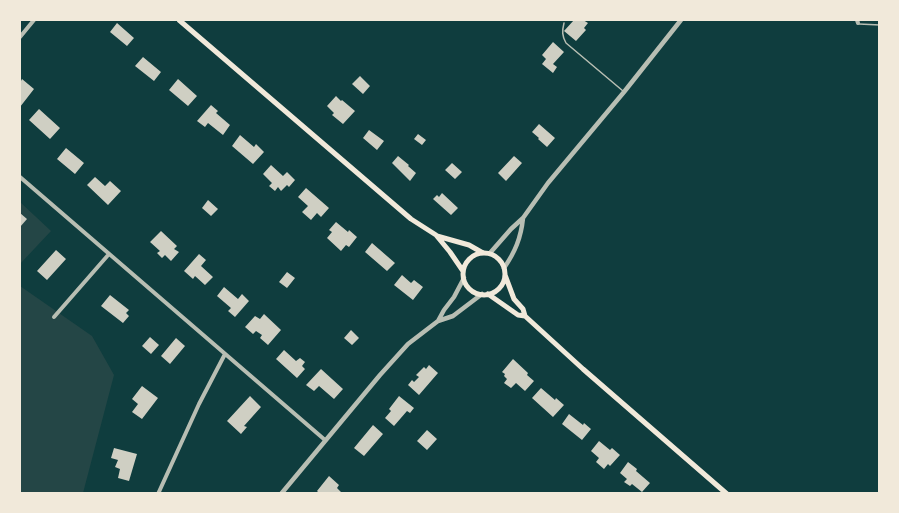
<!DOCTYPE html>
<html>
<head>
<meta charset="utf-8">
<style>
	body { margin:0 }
	#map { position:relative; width:899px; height:513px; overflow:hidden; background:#0f3d3e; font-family:"Fira Sans Condensed",sans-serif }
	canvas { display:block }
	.frame { position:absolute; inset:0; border:21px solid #f1e9da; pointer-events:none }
</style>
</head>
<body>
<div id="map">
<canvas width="899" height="513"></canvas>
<div class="frame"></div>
</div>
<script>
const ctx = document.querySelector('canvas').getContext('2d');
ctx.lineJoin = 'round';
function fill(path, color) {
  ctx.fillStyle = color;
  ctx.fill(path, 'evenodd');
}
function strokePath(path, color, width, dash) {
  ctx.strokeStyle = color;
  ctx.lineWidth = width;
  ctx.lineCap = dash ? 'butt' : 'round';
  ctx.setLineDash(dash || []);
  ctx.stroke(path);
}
fill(new Path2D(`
	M20 202 51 231 20 264Z
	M20 286 92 336 114 375 83 493H20Z`), '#244646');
fill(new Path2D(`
	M574 20H583L588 23 584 28 586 30 576 41 564 31Z
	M117 23 134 38 127 46 110 32Z
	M553 42 564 52 553 64 557 67 553 73 542 64 546 59 542 55Z
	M143 57 161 72 154 81 135 66Z
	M360 76 370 86 363 94 352 84Z
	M22 79 34 89 20 107V83Z
	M178 79 197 96 188 106 169 90Z
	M336 96 341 101 342 100 355 111 343 124 332 115 334 113 327 106Z
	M211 105 218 111 216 113 230 125 223 135 208 123 205 127 197 121Z
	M39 109 60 128 50 139 29 120Z
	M539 124 555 138 547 147 538 139 539 138 532 132Z
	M369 130 384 141 377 150 363 138Z
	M418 134 426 140 422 145 414 139Z
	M240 135 254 147 256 144 264 152 253 164 232 146Z
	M66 148 84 163 75 174 57 159Z
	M398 156 409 165 408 166 416 173 410 181 392 163Z
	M514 156 522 163 506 181 498 173Z
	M452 163 462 172 455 179 445 170Z
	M271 165 283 176 287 172 295 180 289 187 287 185 281 191 278 187 275 191 269 186 272 183 263 174Z
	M95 177 105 186 110 181 121 191 108 205 87 185Z
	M306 188 329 208 321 217 317 213 311 220 302 212 308 206 298 197Z
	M442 193 458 208 451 215 433 199 437 195 439 197Z
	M208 200 218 209 211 216 202 208Z
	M20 213 27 219 20 227Z
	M336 222 348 232 349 230 357 237 349 247 346 245 341 251 327 238 332 232 329 230Z
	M161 231 177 246 174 249 179 252 171 261 165 255 162 258 157 253 160 251 150 242Z
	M372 243 395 263 387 271 365 252Z
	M56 250 66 259 47 280 37 271Z
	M199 254 206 260 201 266 213 277 205 285 195 276 193 279 184 271Z
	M287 272 295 278 287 288 279 282Z
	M402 275 411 283 414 280 423 287 413 300 394 285Z
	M224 287 238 299 242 294 249 301 235 317 228 311 231 308 217 296Z
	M110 295 129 310 126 313 129 316 123 323 101 306Z
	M264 314 281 330 268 345 260 338 262 335 256 331 253 334 245 327 255 316 260 319Z
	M351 330 359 338 352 345 344 338Z
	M150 337 159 345 151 354 142 346Z
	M176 338 185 346 170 364 161 356Z
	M284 350 296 361 300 358 305 362 302 366 305 369 297 378 276 359Z
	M513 359 528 373 527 375 534 381 525 391 516 383 511 388 504 383 507 379 504 376 505 374 502 372Z
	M429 365 438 373 419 395 408 385 412 380 414 382 419 377 416 375 424 367 426 369Z
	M321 369 343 389 334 399 319 386 314 391 306 385Z
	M142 386 158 398 142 419 132 412 138 404 132 399Z
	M541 388 555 400 556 398 564 405 553 417 532 398Z
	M250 396 261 407 244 426 247 427 241 434 227 421Z
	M399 396 414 408 410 413 407 411 394 426 385 418 391 411 389 409Z
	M569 414 583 425 584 423 591 429 582 440 562 424Z
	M373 425 383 434 364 456 354 448Z
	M427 430 437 439 427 450 417 441Z
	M599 441 610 450 612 448 620 455 610 466 608 464 604 469 596 462 599 458 591 451Z
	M114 448 137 454 129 481 118 478 120 469 115 467 118 460 111 458Z
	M628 462 637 469 636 471 650 483 642 492 632 484 630 486 624 482 627 479 620 473Z
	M329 476 339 485 337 488 343 494H320L317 491Z`), '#cfcfc3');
strokePath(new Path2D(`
	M564 23C562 31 562 36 566 43L623 91
	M859 24 880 25`), '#b8beb3', 1.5);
strokePath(new Path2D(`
	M857 20 858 23
	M20 37 34 20
	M20 177 325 440
	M54 317 109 254
	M158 494 199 404 225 354`), '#b8beb3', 4);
strokePath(new Path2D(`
	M490 253 511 229 523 218 548 183 624 92 681 20
	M504 268C515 252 521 238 523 218
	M438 321 444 310 454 297 464 278
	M281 494 380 375 408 344 438 321 453 316 482 294`), '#b8beb3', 4.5);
strokePath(new Path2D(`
	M179 20 411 219 436 235 450 252 463 271
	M437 236 469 245 483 253
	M463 274a21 21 0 1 1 42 0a21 21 0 1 1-42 0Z
	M505 275 514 299 523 309 525 316 583 369 727 494
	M488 294 518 315 525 316`), '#f1e9da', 5);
</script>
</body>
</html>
